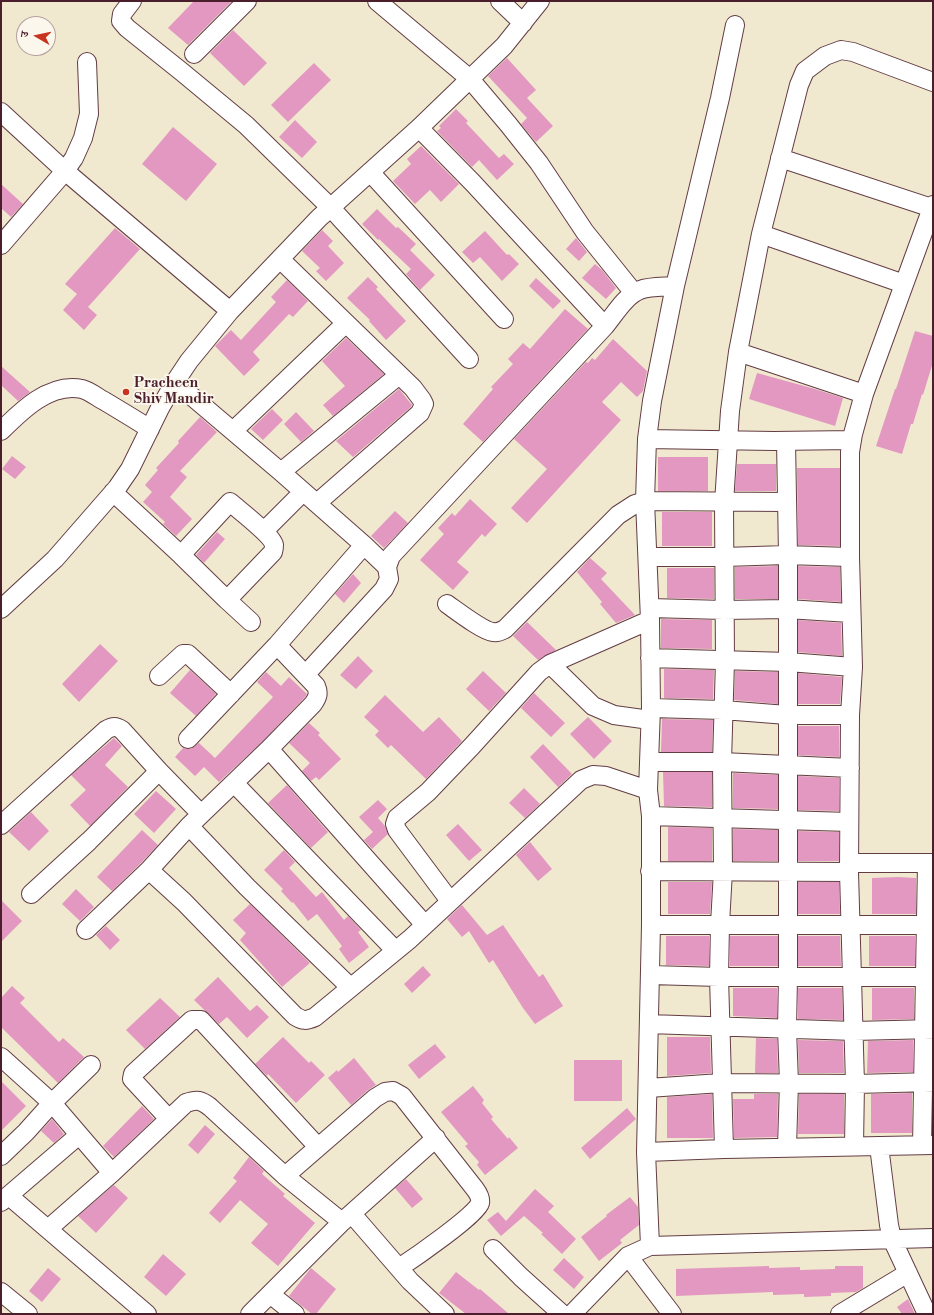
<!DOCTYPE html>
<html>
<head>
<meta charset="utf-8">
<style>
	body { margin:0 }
	#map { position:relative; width:934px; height:1315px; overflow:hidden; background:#f0e9cf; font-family:"Libre Bodoni","Noto Serif Devanagari",serif }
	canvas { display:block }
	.frame { position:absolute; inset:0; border:2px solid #4a1f2b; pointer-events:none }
	.north { position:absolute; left:16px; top:16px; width:40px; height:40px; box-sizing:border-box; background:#fbf7ec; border:1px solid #b4a19f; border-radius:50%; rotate:279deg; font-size:11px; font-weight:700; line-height:16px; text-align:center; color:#4a1f2b }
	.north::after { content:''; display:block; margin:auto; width:14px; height:18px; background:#c8321e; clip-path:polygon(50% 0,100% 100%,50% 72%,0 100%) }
</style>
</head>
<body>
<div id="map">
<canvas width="934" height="1315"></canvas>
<div class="frame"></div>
<div class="north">उ</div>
</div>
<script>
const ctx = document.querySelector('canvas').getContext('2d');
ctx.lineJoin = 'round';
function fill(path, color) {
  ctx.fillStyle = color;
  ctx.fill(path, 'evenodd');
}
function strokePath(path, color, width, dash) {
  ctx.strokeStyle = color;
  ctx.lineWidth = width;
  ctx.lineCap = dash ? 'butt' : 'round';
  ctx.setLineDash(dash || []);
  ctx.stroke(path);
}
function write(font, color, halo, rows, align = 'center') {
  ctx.font = font + ' "Libre Bodoni",serif';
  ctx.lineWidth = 3.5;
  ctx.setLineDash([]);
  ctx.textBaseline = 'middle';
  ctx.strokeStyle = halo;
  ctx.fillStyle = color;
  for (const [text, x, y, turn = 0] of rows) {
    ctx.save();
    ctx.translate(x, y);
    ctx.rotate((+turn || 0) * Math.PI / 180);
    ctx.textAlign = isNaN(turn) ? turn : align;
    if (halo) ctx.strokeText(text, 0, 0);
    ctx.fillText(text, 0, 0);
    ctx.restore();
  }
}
fill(new Path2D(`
	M194 1H232L188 45 168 28Z
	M233 30 267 63 244 86 210 53Z
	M507 58 536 90 527 98 553 126 536 142 521 124 527 118 488 76Z
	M314 63 331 80 288 122 271 105Z
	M456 109 468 121 466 123 499 158 504 154 514 164 497 180 479 160 472 167 437 131 441 128 439 126Z
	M295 120 317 142 302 158 279 137Z
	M173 127 217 164 186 201 142 164Z
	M421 146 459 184 441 202 430 190 415 204 393 181 411 164 407 159Z
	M1 184 23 204 11 217 1 208Z
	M377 209 396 228 398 227 416 244 410 250 435 275 420 290 406 274 411 269 379 239 378 240 362 224Z
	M115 228 140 249 88 307 97 315 84 330 63 310 77 294 65 284Z
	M322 230 333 241 328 246 344 263 326 281 316 271 320 268 302 251Z
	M485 231 507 255 509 254 519 264 502 281 480 257 473 263 462 252Z
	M576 238 587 252 579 261 566 249Z
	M595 264 602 270 616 288 606 299 582 278Z
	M368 277 378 287 376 289 406 321 386 340 369 321 370 320 347 298Z
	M536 278 561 301 553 309 529 286Z
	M287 280 308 301 293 317 289 314 253 352 260 360 244 376 215 346 231 330 241 340 276 302 271 297Z
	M565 309 588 329 483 442 463 424 493 389 491 387 513 364 508 359 523 343 530 349Z
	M915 331 933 336V362L923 395 922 394 913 424H911L902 454 876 446 895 389H896Z
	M346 338 384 374 333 416 323 405 345 386 322 361Z
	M613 339 647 371 643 391 637 397 621 382 602 402 621 420 527 523 511 508 547 469 514 439 586 362 588 363 592 358 595 360Z
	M1 366 30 392 18 401 1 385Z
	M757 373 815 389 843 398 835 426 749 399Z
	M399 389 412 405 411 407 353 457 336 441Z
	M272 409 283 420 263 440 251 429Z
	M296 412 314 431 301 442 284 424Z
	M200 417 217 432 180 471 187 477 170 497 192 519 176 536 163 524 165 522 143 502 152 492 145 485 158 470 156 468 179 443 178 441Z
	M12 456 26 467 15 479 2 469Z
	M658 457H708V491H658Z
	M737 464H776V491H735Z
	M797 468H840V546L798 545Z
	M470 499 497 524 485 537 482 534 457 562 469 572 453 590 420 560 444 534 438 528 452 513 455 516Z
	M395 511 408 523 384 548 371 536Z
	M662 512H712V546H662Z
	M217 532 225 539 204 563 196 555Z
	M590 558 607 573 601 579 635 615 616 623 600 604 602 602 577 572Z
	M778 566V599H735V567Z
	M798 566 840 567 841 602 798 599Z
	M667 568H714V599L667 598Z
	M353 574 361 583 344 603 335 594Z
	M661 619 712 620V649L661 648Z
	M798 620 841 623 842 656 798 652Z
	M527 622 556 650 538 660 513 636Z
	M100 644 118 661 79 702 62 684Z
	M358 656 373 671 356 689 340 675Z
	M664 669 714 670 713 699 664 698Z
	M190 670 216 694 196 716 170 693Z
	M483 671 506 693 489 711 466 689Z
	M735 671 778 672V704L734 700Z
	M266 672 281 686 289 677 307 694 306 696 262 742 219 782 204 767 195 776 175 757 183 748 191 749 199 743 215 758 273 697 257 682Z
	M798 673 842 677 840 704H798Z
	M534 693 565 723 551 737 521 708Z
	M385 695 423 732 439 717 462 741 426 779 391 745 388 748 375 735 379 731 364 717Z
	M588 717 612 741 594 759 570 734Z
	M662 719 713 720 712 752H661Z
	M309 723 320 733 318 735 341 759 319 780 316 777 311 781 302 771 310 763 289 743Z
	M798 726H839V757L798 755Z
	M114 738 122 746 105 765 128 787 90 826 70 805 86 790 71 775Z
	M543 744 572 774 558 787 530 757Z
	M663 772H712V807L664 806Z
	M733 773 778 775V809L733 808Z
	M798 776 839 778V811L798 810Z
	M287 785 328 832 311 848 268 803Z
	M524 788 540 804 525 818 509 803Z
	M156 791 176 809 154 833 134 814Z
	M378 800 387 809 378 818 385 826 388 834 372 849 364 840 373 832 359 817Z
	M31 812 49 831 29 851 9 832Z
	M458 824 482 850 469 861 446 835Z
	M668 827 712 828V861H668Z
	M733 829 778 830V861H733Z
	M142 830 158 845 141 863 112 891 97 877Z
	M798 831 839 832V861H798Z
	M530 842 552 869 538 881 516 855Z
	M284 850 295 862 289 868 316 897 322 892 344 920 348 916 361 930 358 932 369 947 349 963 339 949 342 946 317 914 308 921 293 902 292 903 281 891 283 889 264 870Z
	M898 877 916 878V914H872V878Z
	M668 882H712L710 914H668Z
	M798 882H839L840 914H798Z
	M76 889 94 907 80 921 62 904Z
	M1 900 22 921 1 942Z
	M250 904 310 963 282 987 240 940 246 933 233 920Z
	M462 905 487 935 503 925 539 977 543 974 563 1006 535 1024 523 1008 493 960 489 963 469 931 462 937 447 919Z
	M106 926 120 940 110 950 96 935Z
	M666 936H709V966L666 965Z
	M730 936H778V966H730Z
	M798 936H840L841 966H798Z
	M869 936H915V966H869Z
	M423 966 431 975 412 993 404 984Z
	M218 977 250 1011 257 1005 269 1017 247 1038 227 1017 219 1024 194 1000Z
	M12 986 25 998 20 1003 59 1042 63 1038 84 1057 58 1083 1 1027V998Z
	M733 988H777V1018L733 1016Z
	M798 988H842L843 1020 798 1019Z
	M872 988H914V1019L872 1020Z
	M160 998 180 1017 145 1049 126 1030Z
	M283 1037 309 1063 311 1061 325 1075 296 1103 268 1074 267 1076 255 1064Z
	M667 1037H710L711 1073 667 1076Z
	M756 1038 777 1039 778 1073H755Z
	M798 1040 843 1041 844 1073H799Z
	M913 1040V1072L867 1073 868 1041Z
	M435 1044 446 1057 419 1079 408 1065Z
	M354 1058 376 1085 368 1090 351 1105 328 1078 337 1070 338 1072Z
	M574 1060H622V1101H574Z
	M1 1081 26 1106 1 1131Z
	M473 1086 484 1100 482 1103 493 1117 491 1119 508 1139 509 1137 518 1148 485 1175 477 1165 479 1162 465 1146 468 1144 441 1112Z
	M912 1093V1133H871V1094Z
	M712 1094 713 1138H667V1097Z
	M754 1094H778L777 1137 734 1138 733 1099H754Z
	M799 1094H844V1134H798Z
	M142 1106 154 1119 114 1157 103 1146Z
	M627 1108 636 1119 590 1159 581 1148Z
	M52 1119 64 1134 54 1143 41 1131Z
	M205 1125 215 1134 198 1154 188 1145Z
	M249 1157 264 1171 262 1174 285 1194 283 1196 315 1223 278 1266 251 1243 268 1224 240 1200 220 1223 209 1213 237 1181 233 1178Z
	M406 1179 423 1199 412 1208 395 1188Z
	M114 1185 128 1198 96 1233 78 1216Z
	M535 1189 554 1206 548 1212 576 1239 562 1254 541 1234 543 1233 524 1216 501 1236 487 1220 498 1212 506 1221Z
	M630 1197 638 1207 639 1225 620 1240 622 1243 599 1261 581 1237 607 1216 606 1215Z
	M163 1254 186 1274 166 1296 144 1277Z
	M564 1258 584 1277 574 1289 553 1270Z
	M769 1266V1268L800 1267V1270L835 1269V1266H863V1288L856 1292 831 1293V1296L804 1297V1294L773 1295V1292L676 1296V1269Z
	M48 1268 61 1279 42 1302 29 1291Z
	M311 1268 336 1289 316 1314H312L289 1296Z
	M456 1272 479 1290 480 1289 509 1314H466L439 1293Z
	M908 1299 915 1314H902L897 1307Z`), '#e298c0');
const minor = new Path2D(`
	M132 1 122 14 121 21 127 28 182 72 246 125 331 208 469 359
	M377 1 470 79 508 124 539 163 585 232 634 293
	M500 1 523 23
	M194 54 247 1
	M1 112 65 171 230 311
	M419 128 473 183 605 326
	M780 158 932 208
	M370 172 504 319
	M761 234 904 284
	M1 245 65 171 74 158 83 138 89 114 87 62
	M280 259 413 388 422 400 424 404 420 413 317 503
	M738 352 864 394
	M175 382 281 472 364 545 387 567
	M1 431C21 411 50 382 82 389 90 391 98 398 106 402 121 411 136 420 150 429
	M233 431 346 323
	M647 439 774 441 852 440
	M786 441 788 555V977L787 1029 789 1083 787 1147
	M281 472 399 375
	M113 492 181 555 227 600 251 622
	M264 531 303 492
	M181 555 230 502C239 510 272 535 274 545 274 547 274 549 273 552L227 600
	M648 557H724L786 555 850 557
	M447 604C457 611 483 631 493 632 498 633 501 631 505 629L618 515 635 504 645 501 787 502
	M650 608 724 610 787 609 850 613
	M1 609 55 559 117 488 130 469 160 408 175 382 189 361 230 311 319 218 419 128 504 46 540 1
	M650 658 788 662 853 667
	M550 664 593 706 614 715 650 720
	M306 674 384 589 389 579 387 567 391 556 605 326C615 314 625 296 640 290 650 286 664 287 675 286
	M159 676 183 654H188L231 694
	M651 708 723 710 787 715H850
	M188 739 277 645 364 545
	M269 749 425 925
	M650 762H722L850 768
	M234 783 395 950
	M651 816 849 822
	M1 825 106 730C113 726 116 726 122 730L159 771 201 814
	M189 826 247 887 350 987
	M849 863H933
	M149 870 184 902 295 1016C303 1021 306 1021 315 1017L410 939 581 780 593 775 606 776 648 790
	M650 871 849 872
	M31 894 89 841 159 771
	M450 901 397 830 395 824 397 818 428 792 472 746 539 672 550 664 650 620
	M651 925H933
	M86 930 149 870 189 826 269 749 313 704C318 697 319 693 316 686L277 645
	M651 975 719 977H933
	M649 1024 854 1031 933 1029
	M1 1057 52 1103 112 1173
	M648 1088 721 1083 855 1084 933 1082
	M169 1119 132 1079 133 1074 192 1020H201L318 1147
	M922 1145 927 863
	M854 1146 855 1084 849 872 850 715 853 667 850 557V452L853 434 864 394 933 205
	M879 1146 889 1225 892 1239 927 1314
	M724 1149 719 977 720 924 723 871 722 762 725 661 724 503 730 411 738 352 761 234 799 85 805 71 825 56 841 50 853 52 933 82
	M646 1152 724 1149 933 1145
	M1 1156 26 1132 52 1103 91 1065
	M285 1176 375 1098 385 1092 393 1091 402 1096 475 1189C478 1193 481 1198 480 1203 478 1214 411 1260 399 1268
	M9 1196 147 1314
	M1 1202 79 1135
	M352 1214 410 1281 445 1314
	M48 1229 112 1173 186 1103C197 1099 201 1100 210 1107L285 1176 342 1222
	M650 1246 646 1152 651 925V816L648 790 651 708 650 620 645 501 647 439 652 401 675 286 720 98 735 25
	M493 1249 521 1277 562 1314
	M628 1256 672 1314
	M1 1292 28 1314
	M270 1294 295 1314
	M250 1314 342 1222 436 1138
	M572 1314 628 1256 650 1246 933 1238
	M840 1314 908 1273`);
strokePath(minor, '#633d44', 20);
strokePath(minor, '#fff', 18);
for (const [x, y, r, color] of [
	[126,392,4,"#c8321e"]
]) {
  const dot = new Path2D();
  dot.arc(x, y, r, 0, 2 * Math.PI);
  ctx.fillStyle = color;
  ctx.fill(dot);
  strokePath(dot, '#fbf7ec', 1.5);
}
write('bold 14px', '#4a1f2b', '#fbf7ec', [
	["Pracheen",134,384],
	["Shiv Mandir",134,400]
], 'left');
</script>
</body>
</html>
